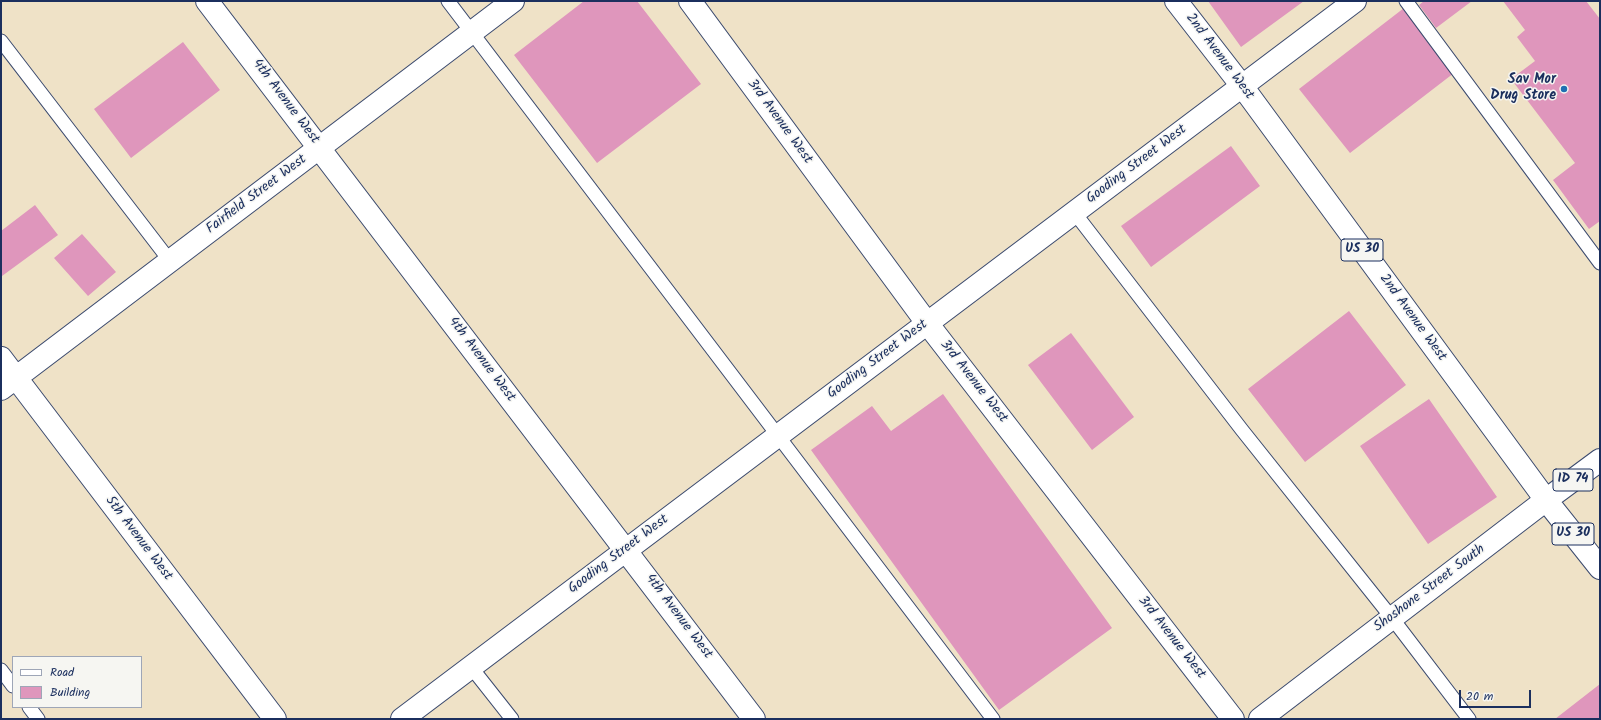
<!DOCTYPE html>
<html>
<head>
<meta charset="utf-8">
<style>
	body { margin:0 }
	#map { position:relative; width:1601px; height:720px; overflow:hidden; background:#efe2c7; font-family:Kalam,sans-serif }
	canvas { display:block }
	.frame { position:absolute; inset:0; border:2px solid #1b2f5e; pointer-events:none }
	.legend { position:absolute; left:12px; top:656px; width:130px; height:52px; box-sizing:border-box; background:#f6f6f2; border:1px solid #9ea6b7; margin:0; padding:5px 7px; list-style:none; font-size:12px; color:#1b2f5e }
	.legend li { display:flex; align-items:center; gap:8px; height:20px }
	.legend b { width:20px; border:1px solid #9ea6b7 }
	.scale { position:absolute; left:1459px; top:690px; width:72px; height:18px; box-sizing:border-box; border:2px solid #1b2f5e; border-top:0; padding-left:5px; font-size:12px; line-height:14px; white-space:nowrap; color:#1b2f5e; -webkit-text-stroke:3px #f6f6f2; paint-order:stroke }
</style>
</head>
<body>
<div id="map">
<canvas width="1601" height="720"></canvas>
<div class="frame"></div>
<ul class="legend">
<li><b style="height:5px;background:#fff"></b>Road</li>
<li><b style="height:11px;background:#df96bc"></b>Building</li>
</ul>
<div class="scale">20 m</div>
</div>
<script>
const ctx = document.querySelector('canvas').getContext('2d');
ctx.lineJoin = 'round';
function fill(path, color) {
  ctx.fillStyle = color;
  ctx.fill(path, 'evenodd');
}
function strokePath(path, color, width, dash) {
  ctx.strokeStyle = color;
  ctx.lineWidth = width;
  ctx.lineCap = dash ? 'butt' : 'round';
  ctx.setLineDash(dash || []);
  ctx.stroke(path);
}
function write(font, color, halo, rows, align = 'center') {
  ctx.font = font + ' Kalam,sans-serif';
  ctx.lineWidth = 3;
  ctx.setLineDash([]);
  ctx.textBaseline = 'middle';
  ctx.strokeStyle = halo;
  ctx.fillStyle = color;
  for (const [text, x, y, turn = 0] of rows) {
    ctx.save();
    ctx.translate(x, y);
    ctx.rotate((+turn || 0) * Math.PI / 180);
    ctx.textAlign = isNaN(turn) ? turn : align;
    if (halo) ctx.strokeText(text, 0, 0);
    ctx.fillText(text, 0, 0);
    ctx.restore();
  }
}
fill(new Path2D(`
	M584 1H637L701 84 597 163 514 55Z
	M1208 1H1304L1241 47Z
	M1424 1H1472L1436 28 1419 5Z
	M1503 1H1586L1600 19V221L1589 229 1553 180 1575 163 1511 79 1535 61 1517 37 1525 30Z
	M1404 8 1454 73 1350 153 1299 89Z
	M183 42 220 90 131 158 94 109Z
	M1231 146 1260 186 1151 267 1121 226Z
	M35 205 58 235 2 276 1 275V231Z
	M82 234 116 272 88 296 54 258Z
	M1349 311 1406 385 1305 462 1248 389Z
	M1071 333 1134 417 1092 450 1028 365Z
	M943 394 1112 628 999 710 811 450 872 406 891 431Z
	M1429 399 1497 497 1428 544 1360 446Z
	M1600 684V719H1555Z`), '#df96bc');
const lane = new Path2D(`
	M448 1 993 719
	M1406 1 1600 263
	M1 41 170 261
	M1074 212 1242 430 1392 618 1469 719
	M471 667 512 719
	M1 670 13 686
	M29 707 38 719`);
const street = new Path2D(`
	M207 1 754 719
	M690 1 927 323 1233 719
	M1 358 275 719
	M1 389 513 1
	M402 719 1355 1`);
const secondary = new Path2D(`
	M1260 719 1546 500`);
const primary = new Path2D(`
	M1176 1 1242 86 1546 500 1600 568
	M1546 500 1600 460`);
strokePath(lane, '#3b4a6e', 15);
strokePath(street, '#3b4a6e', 24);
strokePath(secondary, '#3b4a6e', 24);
strokePath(primary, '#3b4a6e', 24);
strokePath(lane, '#fff', 13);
strokePath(street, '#fff', 22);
strokePath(secondary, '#fff', 22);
strokePath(primary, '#fff', 22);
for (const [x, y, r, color] of [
	[1564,89,4,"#1f6fb2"]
]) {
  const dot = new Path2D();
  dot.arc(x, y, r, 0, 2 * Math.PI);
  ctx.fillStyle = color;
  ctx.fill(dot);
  strokePath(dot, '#f6f6f2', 1.5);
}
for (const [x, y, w] of [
	[1362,250,42],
	[1573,480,40],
	[1573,534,42]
]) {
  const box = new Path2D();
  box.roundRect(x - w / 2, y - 11, w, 22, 3);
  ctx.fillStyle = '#f6f6f2';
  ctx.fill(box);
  strokePath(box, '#1b2f5e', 1);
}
write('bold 13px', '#1b2f5e', null, [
	["US 30",1362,250],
	["ID 74",1573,480],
	["US 30",1573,534]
]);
write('14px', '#1b2f5e', '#f6f6f2', [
	["2nd Avenue West",1219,57,53],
	["4th Avenue West",285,102,53],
	["3rd Avenue West",779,122,54],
	["Gooding Street West",1137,165,-37],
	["Fairfield Street West",257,195,-37],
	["2nd Avenue West",1412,318,54],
	["4th Avenue West",481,360,53],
	["Gooding Street West",878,360,-37],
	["3rd Avenue West",973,382,52],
	["5th Avenue West",138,539,53],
	["Gooding Street West",619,555,-37],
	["Shoshone Street South",1430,589,-37],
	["4th Avenue West",678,617,53],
	["3rd Avenue West",1171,638,52]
]);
write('bold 14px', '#1b2f5e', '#f6f6f2', [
	["Sav Mor",1556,81],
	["Drug Store",1556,97]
], 'right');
</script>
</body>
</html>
